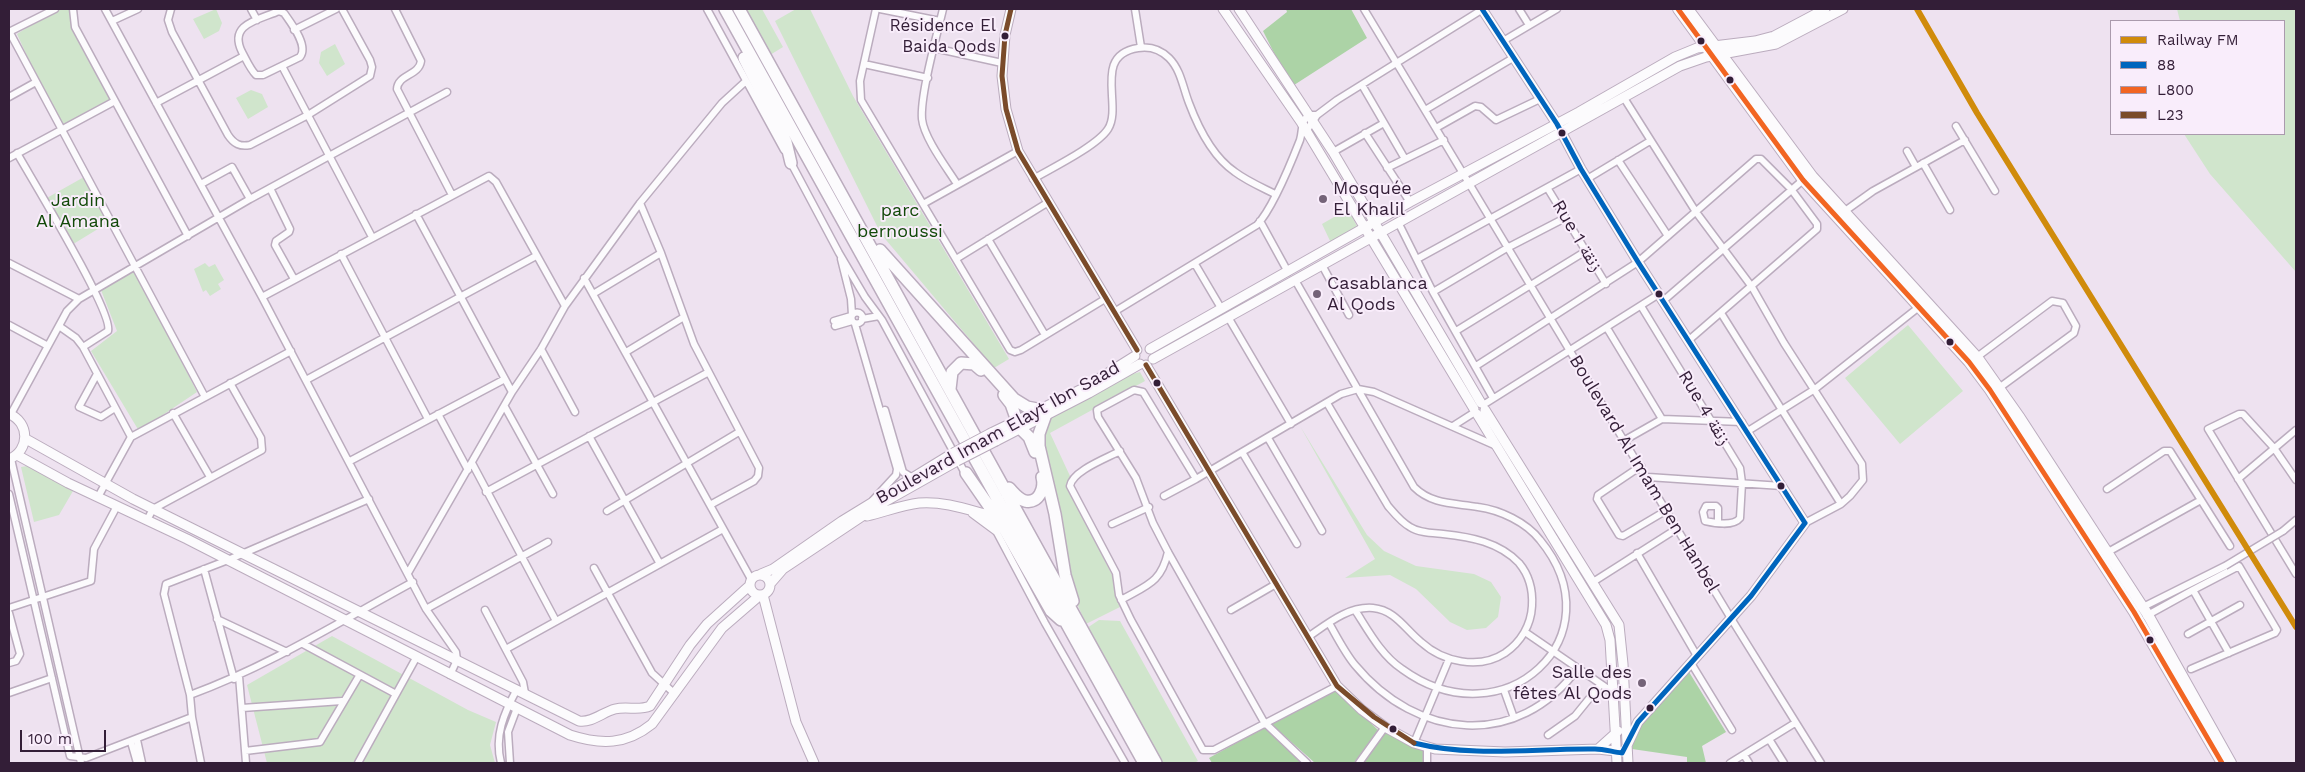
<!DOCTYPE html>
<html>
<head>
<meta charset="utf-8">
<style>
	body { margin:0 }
	#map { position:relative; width:2305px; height:772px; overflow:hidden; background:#eee2f0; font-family:"Work Sans",sans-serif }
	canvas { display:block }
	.frame { position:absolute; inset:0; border:10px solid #331e37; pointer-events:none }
	.legend { position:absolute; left:2110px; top:20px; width:175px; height:115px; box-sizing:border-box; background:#f9edfb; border:1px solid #aa9aad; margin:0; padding:6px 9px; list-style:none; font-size:15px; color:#331e37 }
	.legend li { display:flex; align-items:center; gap:10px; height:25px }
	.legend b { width:25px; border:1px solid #aa9aad }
	.scale { position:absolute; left:20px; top:730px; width:86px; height:22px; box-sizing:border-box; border:2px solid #331e37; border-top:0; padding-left:6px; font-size:15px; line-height:18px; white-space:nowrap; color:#331e37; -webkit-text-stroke:4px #f9edfb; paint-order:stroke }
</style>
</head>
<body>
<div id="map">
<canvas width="2305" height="772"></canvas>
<div class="frame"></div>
<ul class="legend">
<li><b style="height:6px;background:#d08b0b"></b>Railway FM</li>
<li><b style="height:6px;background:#0065bd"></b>88</li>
<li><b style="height:6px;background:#f26522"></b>L800</li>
<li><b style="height:6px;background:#7a4b2a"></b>L23</li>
</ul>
<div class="scale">100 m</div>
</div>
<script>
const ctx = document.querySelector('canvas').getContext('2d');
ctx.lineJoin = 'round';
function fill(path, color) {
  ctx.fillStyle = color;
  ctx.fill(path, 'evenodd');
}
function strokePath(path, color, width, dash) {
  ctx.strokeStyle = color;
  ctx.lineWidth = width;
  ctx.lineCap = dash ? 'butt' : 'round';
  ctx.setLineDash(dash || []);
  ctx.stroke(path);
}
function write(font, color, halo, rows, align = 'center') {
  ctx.font = font + ' "Work Sans","Noto Naskh Arabic",sans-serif';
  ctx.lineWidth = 4;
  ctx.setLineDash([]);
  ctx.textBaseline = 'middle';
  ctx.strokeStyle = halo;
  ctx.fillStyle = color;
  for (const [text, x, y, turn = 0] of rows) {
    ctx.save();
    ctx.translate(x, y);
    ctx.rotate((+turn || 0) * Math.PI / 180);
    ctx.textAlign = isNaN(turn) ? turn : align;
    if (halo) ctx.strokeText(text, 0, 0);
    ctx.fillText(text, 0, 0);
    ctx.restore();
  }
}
fill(new Path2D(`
	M56 9H70L115 99 59 127 17 34Z
	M216 9 222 23 219 31 204 39 193 19Z
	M744 9H762L783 47 770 55Z
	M796 9H810L853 96 1009 359 994 368 881 234 775 21Z
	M2177 9H2296V272L2210 174 2184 134H2284V21H2180Z
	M335 44 345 64 327 76 319 63 321 52Z
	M251 90 262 94 268 107 248 119 236 98Z
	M84 177 111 221 70 246 45 199Z
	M1348 209 1358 228 1331 243 1322 224Z
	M205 263 209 267 215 264 224 280 218 284 221 289 210 296 206 290 203 292 194 269Z
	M134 268 197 392 139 431 91 351 117 331 101 290Z
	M1908 325 1963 391 1900 444 1845 378Z
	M1140 372 1145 381 1050 433 1070 476 1067 485 1116 583 1114 590 1120 607 1086 624 1074 597 1036 440 1043 420 1121 377Z
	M1300 426 1367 535 1384 551 1416 566 1474 574 1491 582 1501 597 1498 617 1486 628 1467 630 1450 622 1416 589 1390 575 1345 578 1375 559Z
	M27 466 73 491 59 515 34 522 21 467Z
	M1099 620 1120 621 1198 761 1194 763H1159L1087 628Z
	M332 636 468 710 496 722 490 745 495 763H267L247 685Z`), '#d0e5cc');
fill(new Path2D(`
	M1286 9H1351L1367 38 1291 87 1263 31 1287 12Z
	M1689 672 1726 732 1702 746 1706 763H1687V757L1632 749 1635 727Z
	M1337 690 1378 730 1354 763H1315L1271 724Z
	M1265 727 1303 763H1212L1209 758Z
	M1385 732 1425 746 1424 763H1364Z`), '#acd3a6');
const street = new Path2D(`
	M73 9 75 27 188 236
	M105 9 262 297 426 609 456 652 457 660 450 675
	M171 9 168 20 172 32 228 135C234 144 240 147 250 145L308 115 370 76 372 67 370 60 342 9
	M251 9 257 20
	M395 9 421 61C419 76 398 74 397 89L452 195
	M707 9 784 150
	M876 9 860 81 861 100 1010 350 1015 352 1021 350 1105 299
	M880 9 940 21
	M943 9C937 35 920 95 922 119 924 138 947 168 957 184
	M1135 9 1141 47
	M1364 9 1732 620 1821 763
	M1519 9 1529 25
	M279 11 284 13C291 23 309 46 300 57L263 75H256C250 69 246 59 242 52 228 24 258 20 279 11Z
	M112 21 138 9
	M294 30 336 9
	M9 31 205 397
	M9 32 55 9
	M1503 41 1557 9
	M934 48 1002 63
	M864 64 928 78
	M282 66 372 237
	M1362 85 1405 159
	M9 97 36 82
	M1624 98 1696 212 1752 287 1784 343 1862 464 1863 480 1850 496 1841 504 1805 523
	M156 103 244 56
	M1425 110 1513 58
	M1956 126 1995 191
	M1436 128 1475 106 1481 107 1496 120 1540 99
	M1305 133 1317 115 1337 100 1483 9
	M1365 133 1410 202
	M1907 151 1916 167
	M1333 152 1384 123
	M17 153C31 178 114 313 108 331L83 347
	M9 158 115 101
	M1618 160 1668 236
	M790 161 839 253 865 297 882 320 966 475
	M1923 163 1950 210
	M1387 168 1444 140
	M1033 179C1052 168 1097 146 1108 129 1123 106 1092 55 1138 48 1150 46 1161 50 1169 58 1181 70 1183 88 1189 103 1198 127 1213 157 1235 172 1247 181 1261 187 1275 194
	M1587 179 1650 141
	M201 184 232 167 250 199
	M270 188 290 229 289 232 276 241 275 245 294 279
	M1548 189 1606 284
	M640 203 661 253 694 344 759 468 758 476 754 481 710 505
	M923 204 1018 151
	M1845 211 1873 191 1965 140
	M416 214 512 392
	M1260 221 1288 272
	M1398 222 1433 292 1493 398
	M988 239 1045 335
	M341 254 428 419
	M841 259 851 299 852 315
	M956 259 1047 203
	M1417 259 1581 169
	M9 263 79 299
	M1195 264 1221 308
	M1322 265 1349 315
	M584 278 751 579
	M1295 280 1414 487C1432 505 1455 503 1478 507 1500 510 1526 522 1540 540 1619 636 1504 743 1402 669 1381 655 1368 630 1355 610
	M1433 292 1507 248 1565 218
	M593 294 661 253
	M262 297 489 176 496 182 565 306
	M1663 301 1803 180
	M1641 306 1740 468 1742 483 1740 518C1733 527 1714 523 1705 521L1703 512 1706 506H1716L1718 508V523
	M1114 312 1257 225C1273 208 1291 163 1300 140 1303 130 1300 124 1308 115H1317
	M851.5 318a5.5 5.5 0 1 1 11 0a5.5 5.5 0 1 1-11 0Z
	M1721 313 1841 504
	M1228 317 1291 424
	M862 319 879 316
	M834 321 851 316
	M855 324 897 469 896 475 873 500
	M9 325 48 346
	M59 326 76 338 83 347 131 437
	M835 326 852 321
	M1607 328 1662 419 1742 422
	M1456 331 1586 251
	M541 349 575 412
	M626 352 684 317
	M1977 357 2052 301 2063 303 2076 326 2074 333 1999 388
	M1476 366 1638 262 1756 159H1761L1791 189 1817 224V229L1689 340
	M97 374 79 407 101 417 115 408
	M306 380 536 256
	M1483 405 1659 294
	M505 407 553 494
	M885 410 903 472 913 478
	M173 413 210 477
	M11 414 67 311 79 299 250 199 447 92
	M438 414 468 470
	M1453 426 1475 412
	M1748 431 1815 389 1919 307
	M589 436 660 564
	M1268 438 1322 531
	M1625 440 1662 419
	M1120 451C1107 458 1072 471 1070 486L1116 573 1119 595 1131 620 1203 750H1214L1337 686
	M1242 452 1297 544
	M11 459 81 763
	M350 461 505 379
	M472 463 556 621
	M1641 466 1598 495 1597 499 1619 535 1623 536 1667 510
	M1648 477 1782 486
	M2238 479 2296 430
	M2296 480 2274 448 2243 414H2239L2208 429 2296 574
	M2107 489 2164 451H2170L2230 546
	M486 492 707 373
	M9 494 70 756 86 758 192 717 190 695 164 594 166 584 228 560 369 499
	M1164 496 1196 479
	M98 497 131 437 291 351
	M607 511 739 432
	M986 512 1045 623 1125 763
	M147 520 153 509 262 450 261 438 230 383
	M1112 524 1149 507
	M2283 531 2296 520
	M2108 552 2201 500
	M1637 553 1697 656
	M594 568 652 673 675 694
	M204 569 234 679
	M408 573 512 392 541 349 565 306 640 203 722 103 746 81
	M1593 582 1678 528
	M1121 600C1147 585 1161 583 1168 552
	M9 608 91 581 94 549 117 506
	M2141 608 2225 566
	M426 609 548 542
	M485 610 523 682 525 693
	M1231 610 1276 584
	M9 613 20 654 16 661 9 663
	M2146 616 2193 590 2229 653
	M217 619 287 652
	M1329 623C1337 637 1345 653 1355 665 1417 740 1518 750 1578 668
	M1525 632 1614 693
	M2188 634 2240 605
	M1308 637C1327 624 1348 606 1373 608 1395 610 1405 629 1421 642 1443 662 1479 670 1505 653 1521 642 1531 625 1532 606 1533 590 1529 575 1519 563 1499 542 1471 537 1443 534 1432 533 1419 533 1410 527 1401 522 1394 513 1388 506L1327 403
	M303 644 396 694
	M506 649 723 529
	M1691 663 1732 730
	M2191 669 2275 633 2277 630 2239 566 2193 590
	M239 676 246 763
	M1504 690 1514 718
	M9 693 52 678
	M190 695C269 666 339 622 413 582
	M242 708 342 701
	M192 717 201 763
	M1548 735 1575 716 1601 684
	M1769 739 1784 763
	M137 740 142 763
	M131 742 137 763
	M1414 743 1449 659
	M245 751 320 742 359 676
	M1744 755 1749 763
	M358 763 416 658
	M501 763C494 736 504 713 517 689
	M510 763 508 732 517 708
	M1307 763 1264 722 1168 552 1153 523 1136 478 1098 417 1097 410 1134 390 1143 392 1196 479 1341 394 1358 389 1374 392 1494 445
	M1359 763 1385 727
	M1427 763V747
	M1730 763 1795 723`);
const secondary = new Path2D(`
	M1011 9 1005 35 1002 76 1006 109 1018 151 1137 350
	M1223 9 1301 122 1474 409
	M1239 9 1333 152 1481 403
	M1150 349 1410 202 1579 112 1675 57 1697 48 1755 41 1774 36 1825 9
	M1153 359 1680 66 1706 57 1776 44 1843 9
	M1146 365 1337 686 1362 710 1385 727 1414 743 1435 749 1505 752 1598 749 1624 752 1638 722 1751 596 1805 523 1638 262 1581 169 1557 124 1482 9
	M1485 410 1619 625 1623 664 1628 763
	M9 414C30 422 30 451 9 459
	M1477 414 1606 625 1610 640 1617 763
	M991 433 1084 388 1135 356
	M26 439 133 499 579 721C592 723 603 712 615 709 627 706 639 711 650 706L690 645 707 624 749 586
	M996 441 1089 393 1140 364
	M17 455 68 483 187 539 570 735C601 745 626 745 652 724L722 628 759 596
	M973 513 996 530
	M867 516C884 512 902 505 919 503 943 501 966 509 988 515
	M761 574 773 569 842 521 953 453
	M750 585a10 10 0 1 1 20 0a10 10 0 1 1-20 0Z
	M770 584 783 569 879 505 957 461
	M763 595 796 722 814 763
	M1598 749 1618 731`);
const primary = new Path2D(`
	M1678 9 1803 180 1969 362 1990 390 2134 612 2222 763
	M1688 9 1812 176 1977 357 2020 418 2148 615 2231 763`);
const highway = new Path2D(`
	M725 9 1144 763
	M739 9 1156 763
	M744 58 786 142 791 163
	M880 250 1014 399 1027 407 1042 410
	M950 389 952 372 961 363 974 364 981 370
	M1004 395 1011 404 1017 421
	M1045 417 1039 434V446L1055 514 1065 575 1073 601
	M1021 429 1029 437 1035 452
	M966 473 1002 525 1051 611 1061 620
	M1009 488C1014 493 1018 499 1025 501 1039 504 1045 488 1042 477`);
strokePath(street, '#bbacbe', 9);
strokePath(secondary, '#bbacbe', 11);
strokePath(primary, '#bbacbe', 12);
strokePath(highway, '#bbacbe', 14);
strokePath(street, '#fcfbfd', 6);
strokePath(secondary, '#fcfbfd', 9);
strokePath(primary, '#fcfbfd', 10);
strokePath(highway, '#fcfbfd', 11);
const streetBridge = new Path2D(`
	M2225 566 2283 531`);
const secondaryBridge = new Path2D(`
	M953 453 991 433
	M957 461 996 441`);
strokePath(streetBridge, '#bbacbe', 9, []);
strokePath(secondaryBridge, '#bbacbe', 11, []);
strokePath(streetBridge, '#fcfbfd', 6);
strokePath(secondaryBridge, '#fcfbfd', 9);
strokePath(new Path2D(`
	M1482 9 1557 124 1581 169 1638 262 1805 523
	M1414 743C1475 758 1534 748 1595 749 1604 749 1613 752 1622 753L1638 722 1751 596 1805 523`), '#0065bd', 5);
strokePath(new Path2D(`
	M1678 9 1803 180 1969 362 1990 390 2134 612 2222 763`), '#f26522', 5);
strokePath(new Path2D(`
	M1011 9 1005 35 1002 76 1006 109 1018 151 1137 350
	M1146 365 1337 686 1374 717 1414 743`), '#7a4b2a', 5);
strokePath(new Path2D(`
	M1917 9 1977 113 2296 627`), '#d08b0b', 6);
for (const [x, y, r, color] of [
	[1005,36,4.5,"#331e37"],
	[1701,41,4.5,"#331e37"],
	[1730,80,4.5,"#331e37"],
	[1562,133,4.5,"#331e37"],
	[1323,199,5,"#746378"],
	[1317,294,5,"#746378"],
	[1659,294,4.5,"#331e37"],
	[1950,342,4.5,"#331e37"],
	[1157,383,4.5,"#331e37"],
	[1781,486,4.5,"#331e37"],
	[2150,640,4.5,"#331e37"],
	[1642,683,5,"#746378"],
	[1650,708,4.5,"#331e37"],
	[1393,729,4.5,"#331e37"]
]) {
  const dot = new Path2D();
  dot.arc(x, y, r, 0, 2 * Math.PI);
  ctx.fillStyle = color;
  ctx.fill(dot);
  strokePath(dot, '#f9edfb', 2);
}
write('17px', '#331e37', '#f9edfb', [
	["Résidence El",996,26],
	["Baida Qods",996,47]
], 'right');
write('18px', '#331e37', '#f9edfb', [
	["Mosquée",1333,189],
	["El Khalil",1333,210],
	["Casablanca",1327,284],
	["Al Qods",1327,305],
	["Salle des",1632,673,"right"],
	["fêtes Al Qods",1632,694,"right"]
], 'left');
write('18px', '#124909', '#f9edfb', [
	["Jardin",78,201],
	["Al Amana",78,222],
	["parc",900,211],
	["bernoussi",900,232]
]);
write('18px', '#331e37', '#f9edfb', [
	["Rue 1 زنقة",1577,236,59],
	["Rue 4 زنقة",1704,408,59],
	["Boulevard Imam Elayt Ibn Saad",998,433,-29],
	["Boulevard Al Imam Ben Hanbel",1644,474,59]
]);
</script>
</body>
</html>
